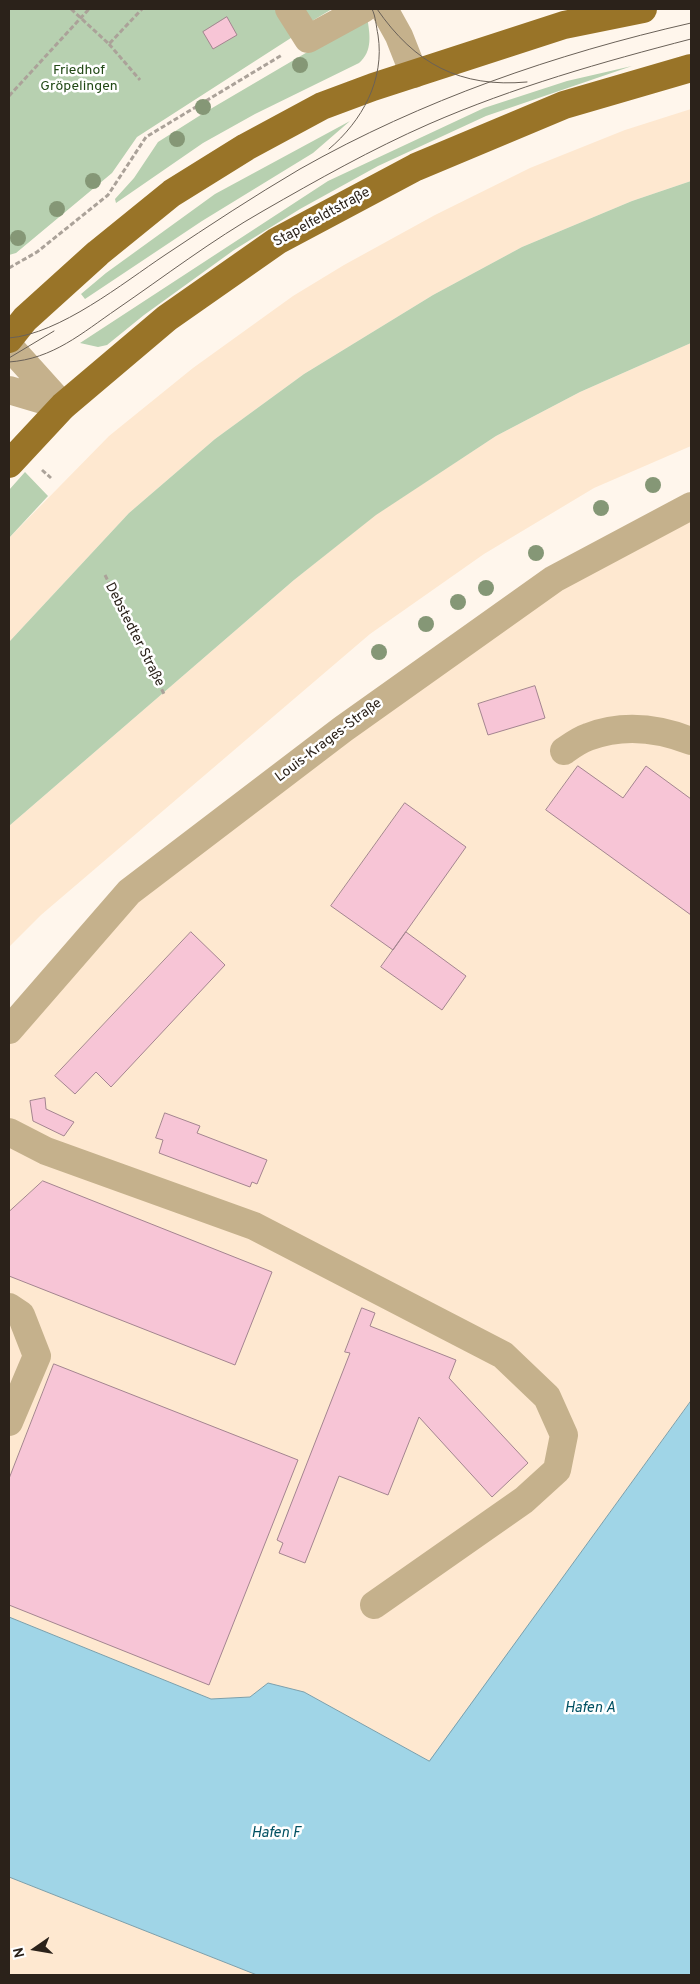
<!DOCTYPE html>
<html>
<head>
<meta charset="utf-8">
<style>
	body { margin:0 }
	#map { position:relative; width:700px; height:1984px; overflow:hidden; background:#fff6ec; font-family:Overpass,sans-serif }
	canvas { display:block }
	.frame { position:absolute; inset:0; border:10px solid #2b221a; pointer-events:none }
	.north { position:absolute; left:10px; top:1924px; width:50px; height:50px; -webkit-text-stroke:4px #fff; paint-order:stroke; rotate:257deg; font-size:14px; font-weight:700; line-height:20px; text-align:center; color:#2b221a }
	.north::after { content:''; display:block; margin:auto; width:18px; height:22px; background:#2b221a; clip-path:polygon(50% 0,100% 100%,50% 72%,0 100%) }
</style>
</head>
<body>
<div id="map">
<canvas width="700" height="1984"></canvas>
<div class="frame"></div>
<div class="north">N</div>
</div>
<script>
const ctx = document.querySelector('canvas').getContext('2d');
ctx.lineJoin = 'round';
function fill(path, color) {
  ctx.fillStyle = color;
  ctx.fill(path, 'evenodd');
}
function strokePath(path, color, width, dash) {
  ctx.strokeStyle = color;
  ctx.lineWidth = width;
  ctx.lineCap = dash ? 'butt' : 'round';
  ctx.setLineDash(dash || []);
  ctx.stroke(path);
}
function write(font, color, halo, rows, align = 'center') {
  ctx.font = font + ' Overpass,sans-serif';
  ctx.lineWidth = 5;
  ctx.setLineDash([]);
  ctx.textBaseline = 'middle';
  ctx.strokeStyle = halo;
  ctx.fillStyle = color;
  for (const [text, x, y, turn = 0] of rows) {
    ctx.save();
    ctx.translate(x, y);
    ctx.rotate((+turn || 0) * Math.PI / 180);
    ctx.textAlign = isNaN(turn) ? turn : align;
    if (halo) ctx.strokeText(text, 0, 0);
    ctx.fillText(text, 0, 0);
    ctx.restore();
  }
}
fill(new Path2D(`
	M691 109V181L632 201 522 247 433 295 304 374 215 439 129 513 9 642V538L109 436 193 368 293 296 344 265 435 215 530 168 625 130Z
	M691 343V446L594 488 484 554 370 634 41 915 9 947V826L294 580 375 515 496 436 580 392Z
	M691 516V1401L429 1761 304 1692 268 1683 250 1697 211 1699 9 1617V1043L136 899 271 788 559 586Z
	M9 1877 257 1975H9Z`), '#fee8d0');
fill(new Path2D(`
	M9 9H332L292 33 294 36 137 137 112 173 16 253 9 255Z
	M367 17C370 34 373 51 359 63L255 114 203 143 116 203 115 199 134 178 158 142 207 111Z
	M632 66 486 116 378 166 300 209 234 250 144 315 107 345 98 347 80 343 328 181 484 108 567 81Z
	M350 121 313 153 202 221 85 299 81 294 106 273 215 194Z
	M691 181V343L580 392 496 436 376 515 294 580 9 826V642L129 513 215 439 304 374 433 295 522 247 632 201Z
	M25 472 48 496 9 538V490Z`), '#b7d0b0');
const water = new Path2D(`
	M691 1401V1975H257L9 1877V1617L211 1699 250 1697 268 1683 304 1692 429 1761Z`);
fill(water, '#a0d5e7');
strokePath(water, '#7d9faa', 1);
const building = new Path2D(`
	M227 17 237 35 213 49 203 32Z
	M535 686 545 718 488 735 478 704Z
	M578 766 623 798 646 766 691 799V915L546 810Z
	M405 803 466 847 393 950 331 906Z
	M191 932 225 965 111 1087 96 1072 75 1094 55 1076Z
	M406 932 466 976 442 1010 381 967Z
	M45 1098 46 1109 74 1122 64 1136 33 1121 30 1101Z
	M165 1113 200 1126 197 1133 267 1160 257 1184 252 1182 250 1187 159 1153 163 1140 156 1138Z
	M43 1181 272 1272 235 1365 9 1276V1212Z
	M362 1308 375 1313 370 1326 456 1360 449 1378 528 1463 492 1497 419 1417 388 1495 339 1476 305 1563 279 1553 283 1543 277 1540 350 1353 345 1352Z
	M54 1364 298 1460 209 1685 9 1605V1479Z`);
fill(building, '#f7c5d6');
strokePath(building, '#a48590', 1);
strokePath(new Path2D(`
	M71 9 109 44 142 9
	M109 44 140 80
	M9 96 89 9
	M9 268 37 252 108 195 146 137 282 55
	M42 470 51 478
	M105 575 164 694`), '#aba299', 3, [5, 2.5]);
strokePath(new Path2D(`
	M289 9 308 39 363 9
	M384 9 399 36 414 74
	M9 346 63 406
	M9 390 63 406
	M564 751C571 746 579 740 588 737 622 724 658 728 691 741
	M9 1030 129 892 343 729 554 579 691 506
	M9 1132 46 1151 254 1226 503 1355 547 1397 564 1435 557 1470 524 1500 374 1605
	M9 1307 21 1315 37 1356 9 1422`), '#c5b18c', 28);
strokePath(new Path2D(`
	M9 339 25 319 98 253 172 193 246 147 322 106 373 87 564 25 643 9
	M9 464 63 406 167 318 277 241 416 167 564 105 691 68`), '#997428', 28);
strokePath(new Path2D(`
	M377 9C415 64 460 88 527 82
	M329 149C362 121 385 80 378 35 376 26 376 17 372 9
	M9 338C60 334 123 283 165 255 210 225 254 196 300 169 422 100 555 54 691 23
	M9 358 54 331
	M9 362C53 359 82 333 117 309 165 276 212 240 263 211 317 180 372 149 429 124 514 87 602 62 691 39`), '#6a6158', 1);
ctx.fillStyle = '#859776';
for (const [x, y] of [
	[300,65],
	[203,107],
	[177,139],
	[93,181],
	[57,209],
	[18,238],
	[653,485],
	[601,508],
	[536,553],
	[486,588],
	[458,602],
	[426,624],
	[379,652]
]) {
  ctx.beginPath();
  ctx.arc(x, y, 8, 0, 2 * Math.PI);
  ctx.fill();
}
write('14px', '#224916', '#fff', [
	["Friedhof",79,71],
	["Gröpelingen",79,87]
]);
write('14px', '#2b221a', '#fff', [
	["Stapelfeldtstraße",322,218,-29],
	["Debstedter Straße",134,635,63],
	["Louis-Krages-Straße",329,741,-37]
]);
write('italic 15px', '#005062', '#fff', [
	["Hafen A",590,1709],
	["Hafen F",276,1834]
]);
</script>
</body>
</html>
